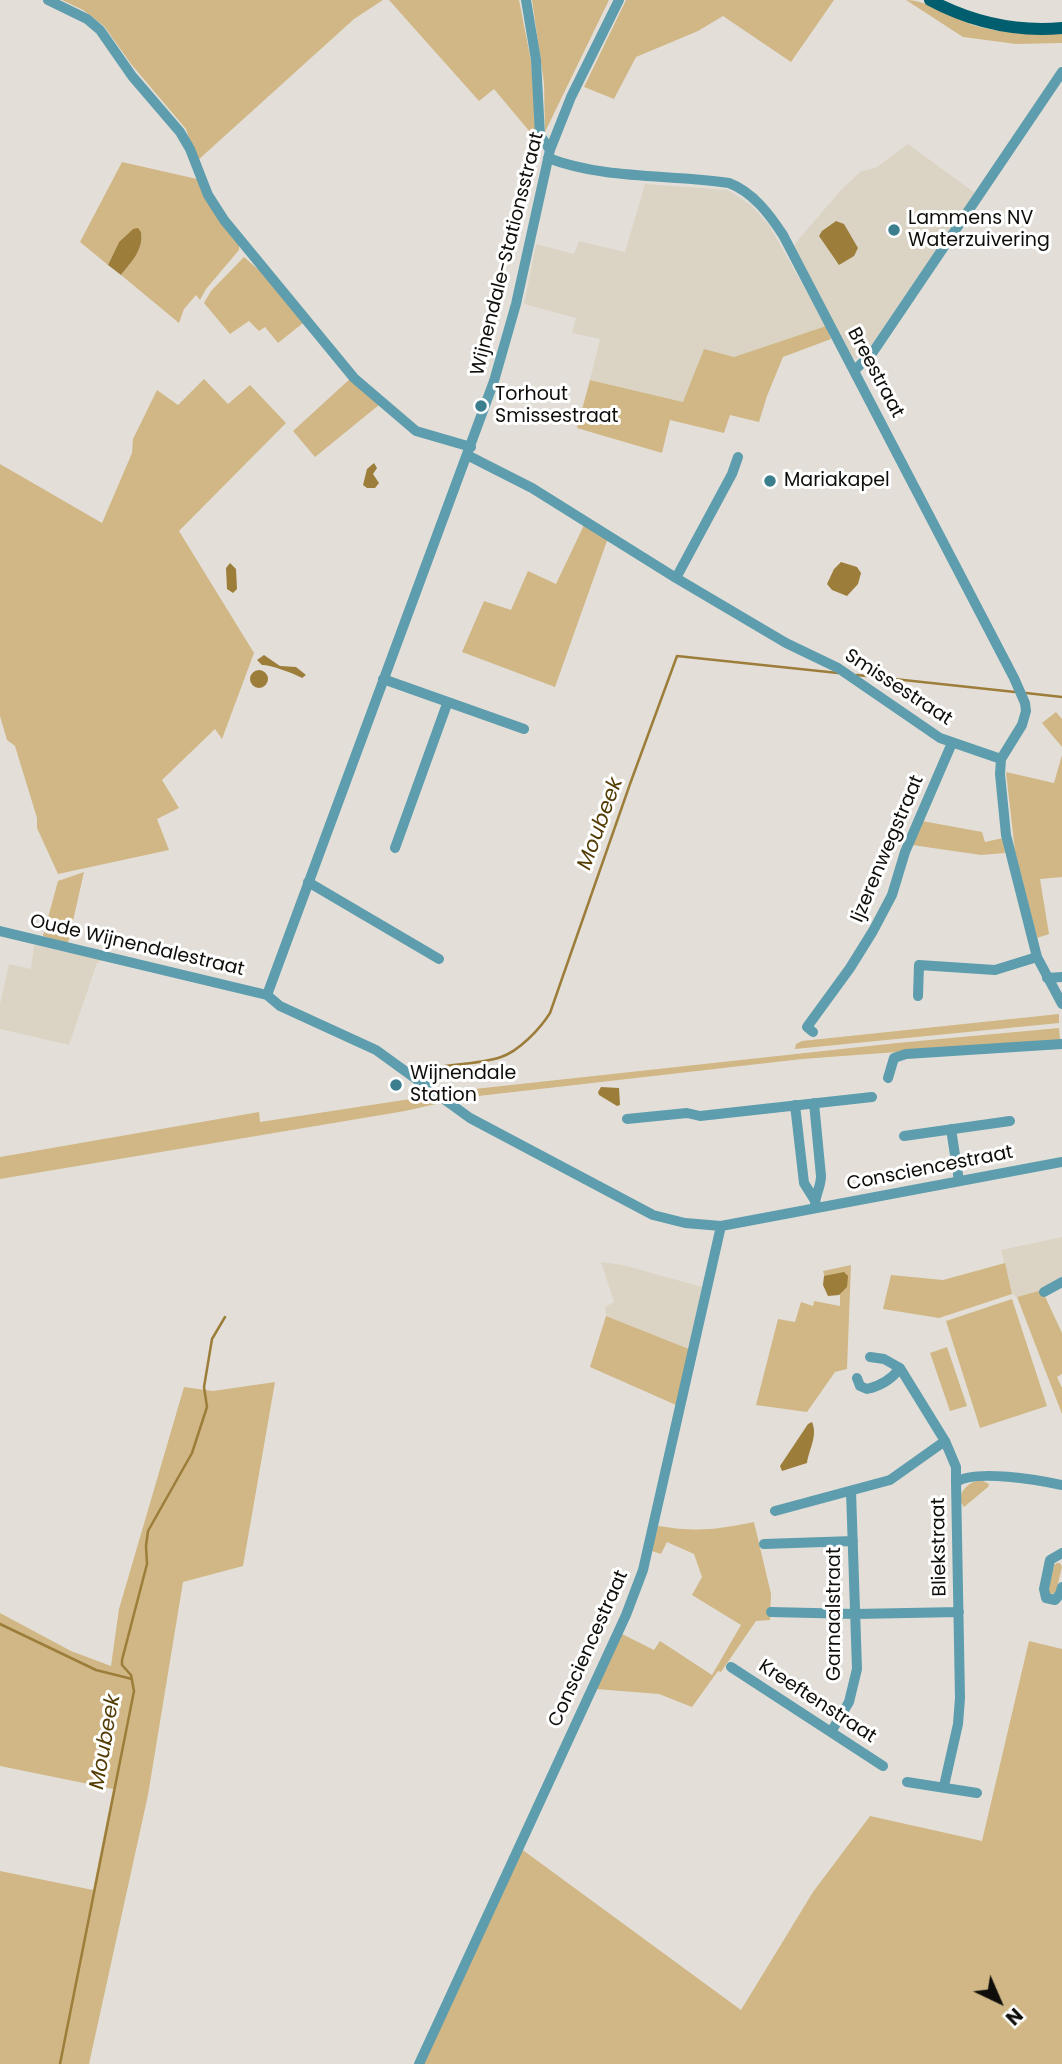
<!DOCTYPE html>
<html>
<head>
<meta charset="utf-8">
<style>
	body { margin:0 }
	#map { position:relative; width:1062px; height:2064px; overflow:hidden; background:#e3dfd8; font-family:Poppins,sans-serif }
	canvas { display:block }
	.north { position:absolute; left:964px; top:1966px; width:70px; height:70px; -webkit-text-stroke:5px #fff; paint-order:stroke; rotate:136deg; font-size:19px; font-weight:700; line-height:28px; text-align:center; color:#0f0e0b }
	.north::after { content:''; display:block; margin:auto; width:24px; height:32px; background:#0f0e0b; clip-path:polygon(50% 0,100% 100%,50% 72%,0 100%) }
</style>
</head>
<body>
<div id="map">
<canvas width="1062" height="2064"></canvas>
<div class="north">N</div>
</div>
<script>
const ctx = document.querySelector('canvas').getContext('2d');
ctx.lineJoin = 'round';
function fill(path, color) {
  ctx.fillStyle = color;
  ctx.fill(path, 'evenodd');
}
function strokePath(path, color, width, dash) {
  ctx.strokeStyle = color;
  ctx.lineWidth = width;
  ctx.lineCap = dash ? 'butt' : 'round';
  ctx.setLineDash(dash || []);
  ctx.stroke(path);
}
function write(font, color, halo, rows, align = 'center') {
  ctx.font = font + ' Poppins,sans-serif';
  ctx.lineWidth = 6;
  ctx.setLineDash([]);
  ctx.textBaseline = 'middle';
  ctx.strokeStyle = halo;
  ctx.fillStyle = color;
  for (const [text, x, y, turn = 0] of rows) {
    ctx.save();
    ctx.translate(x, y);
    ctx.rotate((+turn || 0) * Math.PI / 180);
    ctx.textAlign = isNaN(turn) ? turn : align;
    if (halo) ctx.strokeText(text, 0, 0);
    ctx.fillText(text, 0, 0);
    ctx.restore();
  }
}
fill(new Path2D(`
	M908 144 975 193 864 356 855 359 847 353 793 246 840 191 860 172 877 167Z
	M645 184 728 190 751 205 769 225 826 326 734 357 683 402 590 380 600 339 572 333 576 318 524 304 536 244 574 254 579 241 625 252Z
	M34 945 103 960 97 963 69 1045 0 1029V1004L9 964 31 969Z
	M1062 1237V1281L1042 1290 1017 1297 1012 1294 1001 1250Z
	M601 1262 623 1265 702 1287 689 1349 606 1316 605 1307 614 1302Z`), '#dbd4c5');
fill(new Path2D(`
	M62 0H383L354 19 197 161 186 129 131 64 104 26 83 10Z
	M389 0H519L531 61 537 144 530 132 494 89 479 101Z
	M532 0H609L545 132 544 83Z
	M626 0H834L791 62 723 16 698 31 636 57 614 99 584 87Z
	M906 0C928 0 953 18 976 26 1003 34 1034 33 1062 34V43L1016 44 963 37Z
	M122 162 197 179 239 244V250L206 289 200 300 196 295 184 309 179 323 121 275C131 262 144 250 141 232L138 229H133L119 242 108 265 80 242Z
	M244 257 261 272 303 323 278 343 265 327 259 331 249 321 230 334 204 303 211 291Z
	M826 326 831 339 783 357 767 396 759 422 730 415 724 433 670 420 662 453 577 428 590 380 683 402 704 349 734 357Z
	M351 378 379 405 315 457 293 431Z
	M204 379 228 404 250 385 286 423 179 531 254 653 222 739 215 729 162 780 179 808 157 819 169 850 58 874 37 828V818L15 746 7 740 0 716V464L102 523 132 453 133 439 157 390 178 405Z
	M585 523 608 538 555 687 462 652 484 601 511 610 528 571 556 584Z
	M1056 712 1062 719V747L1042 723Z
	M1062 755V877L1040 879 1049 934 1037 938 1015 851 1006 772 1054 783Z
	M922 821 982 832 985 842 1003 838 1005 853 981 855 912 845Z
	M84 872 68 943 43 936 58 881Z
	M1059 1014V1023L795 1049 796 1044 802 1041Z
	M1059 1028 1060 1040 802 1059 461 1098 456 1091 897 1043Z
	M430 1096 436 1104 405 1111 0 1179V1157L259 1112 260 1122Z
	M1005 1263 1012 1294 939 1318 883 1309 891 1275 943 1280Z
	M851 1265 847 1369 835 1372 807 1412 756 1405 778 1319 795 1322 801 1302 813 1306 814 1301 840 1306V1273L825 1278 823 1271Z
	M1042 1290 1062 1333V1374L1057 1377 1062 1388V1414L1017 1297Z
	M1012 1299 1047 1406 980 1428 946 1321Z
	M606 1316 689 1349 676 1405 590 1367Z
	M947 1347 967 1406 950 1411 930 1353Z
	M275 1382 243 1566 183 1582 148 1795 89 2064H0V1871L93 1890 113 1789 0 1766V1613L71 1651 111 1666 119 1609 184 1387 213 1391Z
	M981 1480 989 1484 988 1487 964 1507 959 1499C963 1488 969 1482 981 1480Z
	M754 1522 771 1594 770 1620 756 1621 721 1672 718 1671 692 1707 659 1694 596 1689 622 1634 654 1650 660 1641 712 1675 741 1625 692 1595 702 1577 694 1554 667 1542 661 1554 652 1551 658 1526C698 1532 714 1530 754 1522Z
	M1057 1563H1060L1062 1567 1056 1592 1050 1595 1048 1592 1054 1565Z
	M1029 1641 1062 1649V2064H418L520 1848 741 2010 813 1892 870 1816 982 1841Z`), '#d0b785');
fill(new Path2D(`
	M836 221 844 224 858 248 854 256 839 265 819 236 822 231Z
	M138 228 141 232C144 250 131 262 121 275L108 265 119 242 133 229Z
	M374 463 377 468 373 474 379 483 375 488H367L363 485 367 469Z
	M841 562 857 567 861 573 858 584 847 596 832 590 827 584 834 569Z
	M230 563 236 569 237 589 233 593 227 589 226 568Z
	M264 655 280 666 296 667 306 675 302 678C293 673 271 665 262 665L257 660Z
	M250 679a9 9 0 1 1 18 0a9 9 0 1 1-18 0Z
	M601 1087 619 1088 620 1105 617 1106 599 1095 598 1092Z
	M844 1272 848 1276 847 1287 839 1295 828 1296 823 1285 824 1276Z
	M812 1422C818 1436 809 1449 807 1463L782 1471 780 1466 808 1424Z`), '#9c7d3a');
strokePath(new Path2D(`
	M857 675 1015 692
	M1026 693 1062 697
	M418 1071C445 1063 474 1066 501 1057 519 1051 540 1029 550 1013L630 784 677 656 838 673
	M0 1624 96 1670 132 1679
	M60 2064 134 1691 131 1675 122 1665V1660L147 1564 146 1546 148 1531 192 1453 207 1407 204 1387 212 1339 225 1317`), '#9c7d3a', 2.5);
strokePath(new Path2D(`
	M48 0 87 19 100 30 132 76 180 132 190 149 208 195 224 220 354 378 416 431 471 447
	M526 0 536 60 540 135 550 150
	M548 158C606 180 669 174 729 183 753 192 770 215 783 235L1014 678 1025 703 1026 711 1022 725 1001 759 1000 774 1006 835 1037 957 1062 1004
	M854 371 873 352 1062 72
	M467 455 532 488 676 578 786 643 838 668 940 738 1001 759
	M676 578 732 474 738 457
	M383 679 524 729
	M395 848 447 704
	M308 882 439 959
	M0 931 267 995 280 1006 376 1050 470 1118 653 1215 685 1223 721 1226 1062 1162
	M1047 978 1062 977
	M267 995 494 381 516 304 550 150 571 97 619 0
	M918 996 919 965 995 970 1037 957
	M813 1032 807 1027 850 968 873 931 892 895 905 852 952 743
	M888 1078 894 1058 906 1054 1062 1044
	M814 1103 821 1176C821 1188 814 1196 815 1208
	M795 1105 804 1183 814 1199
	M627 1119 687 1113 700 1116 872 1097
	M951 1129 959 1181
	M904 1136 1010 1121
	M1044 1292 1062 1282
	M870 1357 884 1359 900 1368 945 1441 956 1467V1482
	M857 1378 860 1386 867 1389C880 1386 892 1379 900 1368
	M775 1511 890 1480 945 1441
	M764 1544 853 1541
	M1062 1553 1050 1560 1044 1589 1046 1598 1055 1600 1060 1594 1062 1587
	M771 1612 855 1614 959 1612
	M731 1667 883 1766
	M831 1732 849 1702 857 1669 851 1491
	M907 1782 977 1793
	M944 1786 958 1724 960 1698 956 1482C976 1469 1038 1480 1062 1485
	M419 2064 626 1615 643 1570 721 1226`), '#5e9dad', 10);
strokePath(new Path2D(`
	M930 0C971 22 1016 32 1062 28`), '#005e6e', 12);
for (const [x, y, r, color] of [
	[894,230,7,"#3b7e8e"],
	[481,406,7,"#3b7e8e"],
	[770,481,7,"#3b7e8e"],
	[396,1085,7,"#3b7e8e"]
]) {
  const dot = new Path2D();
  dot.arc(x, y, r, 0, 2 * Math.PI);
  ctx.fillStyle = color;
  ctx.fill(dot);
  strokePath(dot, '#fff', 2.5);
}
write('19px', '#0f0e0b', '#fff', [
	["Lammens NV",908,219],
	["Waterzuivering",908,241],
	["Torhout",495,395],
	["Smissestraat",495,417],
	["Mariakapel",784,481],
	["Wijnendale",410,1074],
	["Station",410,1096]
], 'left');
write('19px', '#0f0e0b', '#fff', [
	["Wijnendale-Stationsstraat",508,254,-76],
	["Breestraat",875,373,62],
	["Smissestraat",898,688,33],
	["Ijzerenwegstraat",888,849,-67],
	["Oude Wijnendalestraat",137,946,13],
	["Consciencestraat",930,1169,-11],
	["Bliekstraat",940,1547,-91],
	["Garnaalstraat",835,1614,-90],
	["Consciencestraat",589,1649,-66],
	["Kreeftenstraat",817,1702,33]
]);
write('italic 21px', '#533d05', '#fff', [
	["Moubeek",601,824,-70],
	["Moubeek",106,1742,-80]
]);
</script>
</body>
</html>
